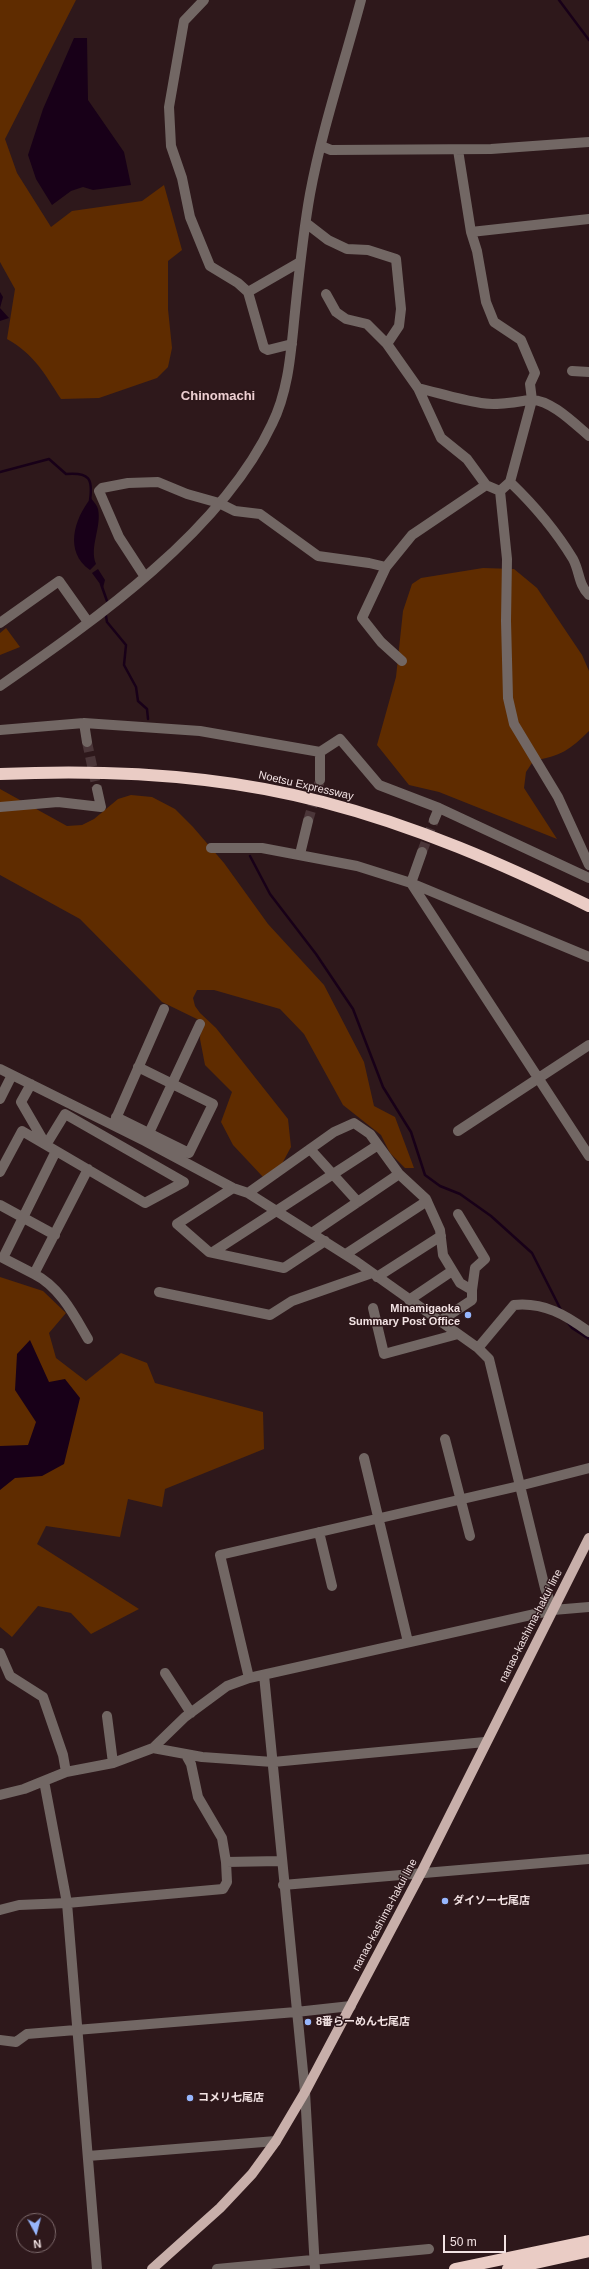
<!DOCTYPE html>
<html>
<head>
<meta charset="utf-8">
<style>
	body { margin:0 }
	#map { position:relative; width:589px; height:2269px; overflow:hidden; background:#2e181b; font-family:Arial,sans-serif }
	canvas { display:block }
	.north { position:absolute; left:16px; top:2213px; width:40px; height:40px; box-sizing:border-box; background:#2e181b; border:1px solid #7c696b; border-radius:50%; rotate:173deg; font-size:11px; font-weight:700; line-height:16px; text-align:center; color:#f2e2e3 }
	.north::after { content:''; display:block; margin:auto; width:14px; height:18px; background:#97b6fd; clip-path:polygon(50% 0,100% 100%,50% 72%,0 100%) }
	.scale { position:absolute; left:443px; top:2235px; width:63px; height:18px; box-sizing:border-box; border:2px solid #f2e2e3; border-top:0; padding-left:5px; font-size:12px; line-height:14px; white-space:nowrap; color:#f2e2e3; -webkit-text-stroke:3px #2e181b; paint-order:stroke }
</style>
</head>
<body>
<div id="map">
<canvas width="589" height="2269"></canvas>
<div class="north">N</div>
<div class="scale">50 m</div>
</div>
<script>
const ctx = document.querySelector('canvas').getContext('2d');
ctx.lineJoin = 'round';
function fill(path, color) {
  ctx.fillStyle = color;
  ctx.fill(path, 'evenodd');
}
function strokePath(path, color, width, dash) {
  ctx.strokeStyle = color;
  ctx.lineWidth = width;
  ctx.lineCap = dash ? 'butt' : 'round';
  ctx.setLineDash(dash || []);
  ctx.stroke(path);
}
function write(font, color, halo, rows, align = 'center') {
  ctx.font = font + ' Arial,"Noto Sans JP",sans-serif';
  ctx.lineWidth = 3;
  ctx.setLineDash([]);
  ctx.textBaseline = 'middle';
  ctx.strokeStyle = halo;
  ctx.fillStyle = color;
  for (const [text, x, y, turn = 0] of rows) {
    ctx.save();
    ctx.translate(x, y);
    ctx.rotate((+turn || 0) * Math.PI / 180);
    ctx.textAlign = isNaN(turn) ? turn : align;
    if (halo) ctx.strokeText(text, 0, 0);
    ctx.fillText(text, 0, 0);
    ctx.restore();
  }
}
fill(new Path2D(`
	M0 0H76L5 139 17 173 51 227 72 211 142 201 164 185 182 250 168 261V309L172 348 168 367 157 378 99 398 61 399C44 373 35 355 7 339L15 289 0 262Z
	M483 568 514 569 537 588 582 655 589 671V731C571 749 560 757 534 760L526 772 524 788 557 839 439 792 409 785 377 745 396 677 403 611 412 584 421 578Z
	M6 628 20 647 0 655V633Z
	M0 789 67 826 82 825 94 819 118 799 131 795 152 797 175 809 193 827 224 863 268 924 324 985 364 1062 374 1106 395 1117 414 1168H405L390 1153 381 1135 343 1105 304 1034 280 1009 214 990H197L193 998 195 1006 200 1013 216 1028 288 1119 291 1147 277 1173 263 1177 233 1145 221 1122 232 1092 205 1065 200 1039 201 1021 162 1002 80 919 0 875Z
	M0 1277 43 1291 66 1313 49 1333 56 1358 86 1381 121 1353 147 1363 155 1383 263 1412 264 1449 165 1489 162 1507 128 1499 120 1537 46 1526 37 1544 139 1609 91 1634 71 1613 38 1606 12 1637 0 1627Z`), '#5f2c00');
fill(new Path2D(`
	M74 38H87L88 100 124 152 131 185 93 190 83 187 71 191 52 205 36 179 28 155 43 109Z
	M0 292 3 297 0 308 9 318 0 321Z
	M91 498C93 501 97 505 98 509 102 527 89 547 96 564L90 570C64 552 74 519 91 498Z
	M98 569 105 580 103 588 92 573Z
	M30 1340 49 1382 65 1379 80 1398 64 1464 42 1476 15 1478 0 1490V1446L28 1445 36 1422 15 1390 17 1354Z`), '#180018');
strokePath(new Path2D(`
	M559 0 589 40
	M0 472 49 459 66 474C90 472 93 479 90 501
	M101 584 107 601
	M106 616 107 622 126 645 124 665 136 687 138 701 147 709 148 719
	M250 856 270 894 316 954 353 1009 383 1087 411 1132 425 1175 440 1186 460 1194 491 1216 532 1253 562 1312
	M568 1323 572 1328 589 1339`), '#180018', 2.5);
strokePath(new Path2D(`
	M87 742 97 789
	M308 821 320 780
	M422 852 434 820`), '#4b3639', 10, [10, 5]);
strokePath(new Path2D(`
	M204 0 184 21 169 107 171 146 182 178 190 217 210 266 238 283 248 292 300 262
	M321 146 331 150 491 149 589 142
	M458 150 471 232 477 251 486 302 494 322 521 340 535 373 530 384 532 400 510 482 500 491
	M306 223 328 240 347 249 368 250 396 259 401 309 399 326 387 344
	M471 232 589 219
	M248 292 264 348 268 350 292 344
	M326 294 336 312 346 319 367 324 387 344 418 388 441 438 467 459 486 485 500 491
	M572 371 589 372
	M418 388C439 393 460 400 481 403 497 406 514 402 530 400 549 398 575 424 589 436
	M510 482C534 505 556 531 573 559 580 572 578 584 589 595
	M500 491 507 559 506 621 508 698 514 724 558 797 589 865
	M145 577 119 537 99 491 102 488 128 483 158 482 187 494 219 503 235 511 260 514 318 556 369 563 386 567
	M0 623 59 581 88 622
	M402 661 381 642 362 618 386 567 412 535 486 485
	M0 686C95 620 222 531 272 424 289 390 291 350 295 312 299 273 303 233 310 194 322 129 344 64 361 0
	M84 723 87 742
	M0 730 84 723 200 731 320 752 340 739 379 785 439 808 589 878
	M320 780V752
	M0 807 58 802 101 807 97 789
	M434 820 439 808
	M211 848H262L357 866 411 883 589 957
	M422 852 411 883 589 1156
	M300 854 308 821
	M0 1069 145 1141 233 1188 248 1193 357 1262 478 1348 489 1359 545 1588 553 1610
	M0 1099 12 1075
	M116 1117 189 1153 213 1104 138 1067
	M114 1123 164 1009
	M458 1131 589 1045
	M149 1133 200 1024
	M310 1149 358 1202
	M56 1151 3 1258 34 1274 88 1169
	M0 1172 22 1131 46 1145 65 1114 184 1182 145 1203 46 1145 21 1102 31 1084
	M233 1188 177 1224 209 1252 284 1268 325 1241
	M248 1193 334 1132 354 1123 370 1134 399 1174 426 1199 440 1230 443 1255 460 1283 472 1290V1300L440 1321
	M0 1205 55 1235
	M458 1214 485 1259 475 1268 472 1290
	M312 1233 399 1174
	M213 1252 378 1145
	M346 1254 427 1201
	M34 1274C60 1287 74 1315 88 1339
	M377 1277 441 1236
	M159 1292 270 1315 292 1301 372 1273
	M409 1300 452 1271
	M373 1308 384 1354 458 1334
	M478 1348 514 1305C544 1302 566 1315 589 1332
	M445 1439 470 1536
	M364 1458 408 1642
	M319 1532 332 1586
	M0 1653 10 1676 43 1697 63 1755 66 1772
	M165 1673 191 1713
	M264 1675 305 2092 315 2269
	M249 1678 220 1555 519 1486 589 1468
	M107 1716 113 1763
	M153 1748 202 1757 273 1762 485 1742
	M186 1755 191 1764 198 1797 222 1838 226 1862
	M44 1781 67 1903 97 2269
	M0 1795 24 1789 66 1772 113 1763 153 1748 185 1717 227 1686 249 1678 553 1610 589 1607
	M283 1885 589 1859
	M0 1910 19 1905 67 1903 223 1889 227 1882 226 1862 281 1861
	M0 2040 16 2042 27 2034 296 2012 351 2006
	M88 2156 276 2141
	M217 2269 429 2249`), '#726764', 10);
strokePath(new Path2D(`
	M152 2269 220 2208 252 2174 276 2141 305 2092 421 1873 589 1538`), '#c8afaa', 10);
strokePath(new Path2D(`
	M0 774C109 769 218 774 323 802 416 826 503 864 589 906
	M455 2269 589 2241
	M508 2269 589 2251`), '#eaccc5', 12);
for (const [x, y, r, color] of [
	[468,1315,4,"#97b6fd"],
	[445,1901,4,"#97b6fd"],
	[308,2022,4,"#97b6fd"],
	[190,2098,4,"#97b6fd"]
]) {
  const dot = new Path2D();
  dot.arc(x, y, r, 0, 2 * Math.PI);
  ctx.fillStyle = color;
  ctx.fill(dot);
  strokePath(dot, '#2e181b', 1.5);
}
write('11px', '#f2e2e3', '#2e181b', [
	["Noetsu Expressway",306,786,13],
	["nanao-kashima-hakui line",531,1626,-63],
	["nanao-kashima-hakui line",385,1915,-62]
]);
write('bold 11px', '#f2e2e3', '#2e181b', [
	["Minamigaoka",460,1309,"right"],
	["Summary Post Office",460,1322,"right"],
	["ダイソー七尾店",453,1901],
	["8番らーめん七尾店",316,2022],
	["コメリ七尾店",198,2098]
], 'left');
write('bold 13px', '#eecfd2', '#2e181b', [
	["Chinomachi",218,396]
]);
</script>
</body>
</html>
